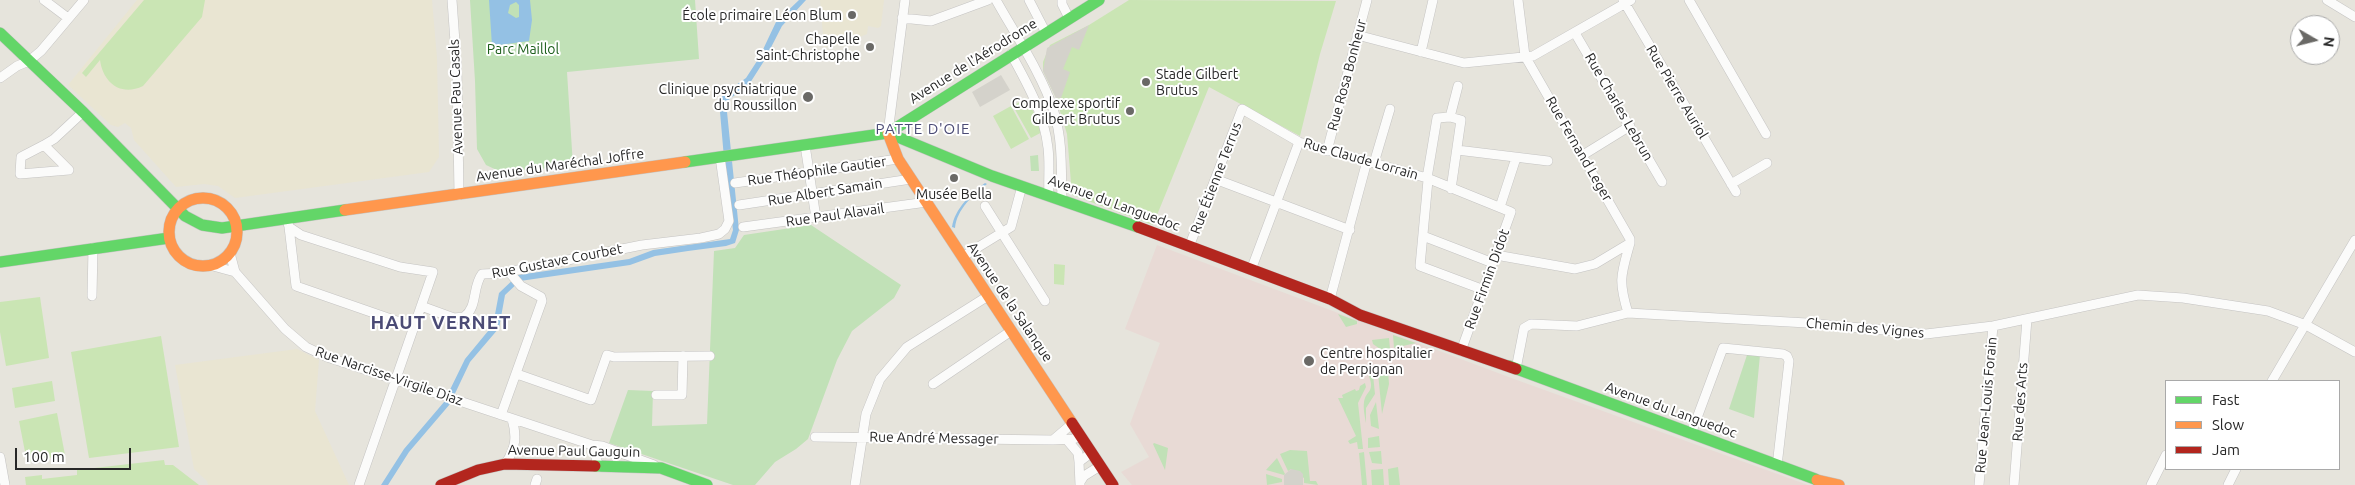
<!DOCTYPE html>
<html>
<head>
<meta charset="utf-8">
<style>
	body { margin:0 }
	#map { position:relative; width:2355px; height:485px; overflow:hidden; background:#e6e4dc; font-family:Ubuntu,sans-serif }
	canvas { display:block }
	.legend { position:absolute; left:2165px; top:380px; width:175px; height:90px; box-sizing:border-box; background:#fff; border:1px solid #a9a9a9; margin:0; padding:6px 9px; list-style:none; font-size:15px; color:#272727 }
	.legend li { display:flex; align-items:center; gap:10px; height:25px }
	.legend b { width:25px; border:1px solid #a9a9a9 }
	.north { position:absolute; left:2290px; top:15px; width:50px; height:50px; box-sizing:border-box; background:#fff; border:1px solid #a9a9a9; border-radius:50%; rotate:98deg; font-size:14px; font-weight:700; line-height:20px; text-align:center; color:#272727 }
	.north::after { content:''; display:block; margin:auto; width:18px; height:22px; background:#6a6966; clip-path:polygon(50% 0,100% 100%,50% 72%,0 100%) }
	.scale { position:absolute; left:15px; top:448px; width:116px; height:22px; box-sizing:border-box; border:2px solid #272727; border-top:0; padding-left:6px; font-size:15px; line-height:18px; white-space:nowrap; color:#272727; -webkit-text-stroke:4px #fff; paint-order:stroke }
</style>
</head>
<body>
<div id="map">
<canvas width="2355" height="485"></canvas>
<ul class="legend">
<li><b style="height:6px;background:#63d668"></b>Fast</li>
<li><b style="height:6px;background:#ff974d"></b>Slow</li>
<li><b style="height:6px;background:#b3261e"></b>Jam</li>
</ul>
<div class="north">N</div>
<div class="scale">100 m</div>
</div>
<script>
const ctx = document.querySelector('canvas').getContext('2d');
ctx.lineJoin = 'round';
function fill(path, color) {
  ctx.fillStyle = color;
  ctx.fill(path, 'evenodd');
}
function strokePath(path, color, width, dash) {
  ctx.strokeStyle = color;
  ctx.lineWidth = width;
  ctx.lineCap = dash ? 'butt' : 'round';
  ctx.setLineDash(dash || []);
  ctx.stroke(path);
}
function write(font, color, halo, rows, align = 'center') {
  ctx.font = font + ' Ubuntu,sans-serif';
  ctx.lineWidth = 4;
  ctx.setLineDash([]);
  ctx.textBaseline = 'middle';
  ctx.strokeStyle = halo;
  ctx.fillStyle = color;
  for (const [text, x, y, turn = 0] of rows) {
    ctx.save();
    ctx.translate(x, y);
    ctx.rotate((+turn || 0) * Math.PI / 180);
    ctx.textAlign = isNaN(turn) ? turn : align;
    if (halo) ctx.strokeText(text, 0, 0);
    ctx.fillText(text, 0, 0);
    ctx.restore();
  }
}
fill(new Path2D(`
	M137 0H432L437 58 439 157 429 172 235 198 218 186 204 184 176 187 134 140 131 128 125 123 118 127 111 125 68 85Z
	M820 0H884L881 26 878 28 868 26 867 34 840 45 824 47Z
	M297 349 319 360 315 411 349 485H208L207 481 194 469 175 365Z`), '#e9e5d2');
fill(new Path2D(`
	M1157 245 1514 379 1808 485H1132L1121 472 1149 457 1130 424 1160 343 1125 329Z`), '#e8dad5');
fill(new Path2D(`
	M470 0H695L699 59 567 72 573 166 501 172 486 165 477 149 475 81Z
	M1038 155 1039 171H1031L1030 156Z
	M811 225 901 285 894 298 852 331 837 360 808 439 796 449 775 462 755 485H733L609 443 628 390 653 391 652 426 707 424 714 251 735 248 744 235Z
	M1338 314 1357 321V324L1346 327Z
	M1393 335 1416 343 1394 348Z
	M1389 338 1390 349 1383 351 1373 344 1372 340Z
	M1747 355H1760L1754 418 1729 409Z
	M1381 370 1388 371 1389 384 1382 414 1378 373Z
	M1373 375 1375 394 1366 408V423C1365 417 1363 409 1364 402 1366 390 1375 393 1369 376Z
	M1365 383 1366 387 1358 403 1363 449H1358L1357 442 1350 444 1348 441 1356 436 1338 398H1343L1342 395 1355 389 1356 391 1359 390 1360 386Z
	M1376 402 1379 429 1371 426 1370 415Z
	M1379 436 1380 447 1368 448V438Z
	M1154 443 1168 448 1165 470 1153 444Z
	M1290 450 1307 451 1310 481H1316L1318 485 1304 483V478L1291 469 1288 471 1280 454Z
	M1381 451 1382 464 1372 463 1369 452Z
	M1364 452 1367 485H1362L1359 453Z
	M1277 458 1285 474 1284 475 1266 470Z
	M1398 467 1400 485H1389L1388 469Z
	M1383 469 1384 485H1372L1371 470Z
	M1266 474 1282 479V482L1267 485Z`), '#c1e1b7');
fill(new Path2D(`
	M144 0H205L202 17 143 86C120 97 103 82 100 60L86 77 82 73Z
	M1129 0 1336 1 1320 54 1300 136 1209 87 1153 225 1072 195 1067 134 1056 98 1043 71V62L1050 45 1089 25Z
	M1026 98 1044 131 1031 138 1013 106Z
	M1011 106 1029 139 1011 149 993 116Z
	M1054 264 1065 265 1064 285 1054 284Z
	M40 297 49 358 6 366 0 332V302Z
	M161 336 179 447 89 458 71 352Z
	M52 381 55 401 15 408 12 388Z
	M57 413 65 455 27 462 19 421Z
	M164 460 165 465H173L199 485H26L25 477 42 475V479L77 475V470Z`), '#cae5b4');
fill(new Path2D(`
	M1089 25 1079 50 1072 47 1063 69 1070 72 1061 98H1056L1043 71 1047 48Z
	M1001 75 1010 90 980 107 972 92Z
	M1291 469 1300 471 1303 474V485H1284V475Z`), '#d4d2cb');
fill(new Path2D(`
	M489 0H530L532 20 529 41 492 46ZM516 2 519 5V17L516 18 508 13 510 5Z
	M799 0H806L782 26 764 61 750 83 726 102 739 230 735 243 726 246 688 251 655 256 630 265 520 281 505 295 499 328 470 362 450 404 409 452 388 485H381L404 449 444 402 465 359 493 325 499 293 518 275 629 259 653 250 730 239 733 230 725 170 719 100 726 92 746 78 759 58 776 22Z
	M985 183 987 184C973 195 957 209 955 228L952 227C955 208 971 194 985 183Z`), '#94c1e4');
const street = new Path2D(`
	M44 0 68 18
	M452 0 457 70 459 195
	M996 0C1015 34 1043 76 1054 112 1063 141 1061 171 1062 200
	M1029 0 1046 33
	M1062 0V4L1069 18
	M1623 0 1736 192
	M1689 0 1766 134
	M2327 0 2355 17
	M902 18 931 21 988 0
	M1575 33 1662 182
	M1357 35 1464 63 1533 56 1631 0
	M1421 52 1433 0
	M1011 54C1028 85 1044 113 1048 148 1050 164 1048 180 1049 195
	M0 78 17 66 29 61 41 51 84 0
	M1450 117 1458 86
	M888 133 905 0
	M44 145 69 170 20 174 21 157Z
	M44 145 54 139 83 112
	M805 145 816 218
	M1457 150 1548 161
	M1327 151 1367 0
	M1583 155 1630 126
	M1374 163 1390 109
	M1427 178 1437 118 1450 117 1461 120 1451 189
	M1215 179 1350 230
	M1428 180 1420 266 1484 290
	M735 183 898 159
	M1731 184 1767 163
	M739 205 911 179
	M985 206 1045 301
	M1500 207 1516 158
	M287 219 289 227 301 235 400 267 433 272 359 485
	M289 227 296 286 414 327
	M743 227 927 202
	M1423 236 1493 263
	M1189 247 1242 109 1299 142 1427 178 1511 212 1461 351
	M230 253 235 272 285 329 306 347 327 357 592 445 602 446 654 465
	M1496 255 1575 269 1595 264 1630 243V239L1525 56 1518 0
	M962 257 1011 227 1022 186
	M213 266 235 272
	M1251 270 1299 142
	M92 296 93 248
	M1330 299 1367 161
	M421 306 454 318 464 317C478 307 472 287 482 274L503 273 642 245 701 238 719 234 725 229 729 221 720 157
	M1628 313C1618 280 1621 275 1630 243
	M1516 369 1524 328 1531 324 1577 326 1628 313 1807 323 1926 334 1993 326 2138 295 2183 298 2268 311 2306 325 2355 352
	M517 374 591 400 607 355 614 357 710 356
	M2272 381 2355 240
	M933 384 1011 331
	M656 395H682L683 356
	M501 415 542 301 541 297 521 286 509 272
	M1691 434 1723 348 1783 354 1787 356 1789 361 1777 466
	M815 437 1053 440 1073 439 1081 436
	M1053 440 1073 423
	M1067 440 1078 453 1079 462
	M592 445 599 467
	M0 457 5 485
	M505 464C516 449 517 436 512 419
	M1080 482 1084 476 1100 466
	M535 485 537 479
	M855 485 866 414 880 379 907 347 988 296
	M1080 485 1079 462 1091 453
	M1979 485 1993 326
	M2014 485 2027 319
	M2151 485 2166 455
	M2228 485 2236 469`);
const fast = new Path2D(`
	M0 33 83 112 185 216 202 225 222 228 345 210
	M888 133 992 176 1138 227
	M685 162 888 133 1099 0
	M0 262 169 238
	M1509 366 1815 479 1825 485
	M595 466 661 468 707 485`);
const slow = new Path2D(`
	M888 133 898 159 1072 423
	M169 232a34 34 0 1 1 68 0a34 34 0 1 1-68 0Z
	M345 210 685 162
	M1817 480 1839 485`);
const jam = new Path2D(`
	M1138 227 1330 299 1360 315 1516 369
	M1072 423 1113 485
	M441 485 478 470 505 464 595 466`);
strokePath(street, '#c4c3c2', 10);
strokePath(fast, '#c4c3c2', 12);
strokePath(slow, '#c4c3c2', 12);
strokePath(jam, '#c4c3c2', 12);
strokePath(street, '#fbfbfa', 9);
strokePath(fast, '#63d668', 11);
strokePath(slow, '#ff974d', 11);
strokePath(jam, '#b3261e', 11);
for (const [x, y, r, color] of [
	[852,15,5,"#6a6966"],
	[870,47,5,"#6a6966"],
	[1146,82,5,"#6a6966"],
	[808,97,6,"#6a6966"],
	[1130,111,5,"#6a6966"],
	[954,178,5,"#6a6966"],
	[1309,361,6,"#6a6966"]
]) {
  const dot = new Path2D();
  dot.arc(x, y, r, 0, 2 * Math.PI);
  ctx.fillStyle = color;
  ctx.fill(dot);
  strokePath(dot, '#fff', 2);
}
write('14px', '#272727', '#fff', [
	["École primaire Léon Blum",842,15],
	["Chapelle",860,39],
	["Saint-Christophe",860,55],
	["Stade Gilbert",1156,74,"left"],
	["Brutus",1156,90,"left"],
	["Clinique psychiatrique",797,89],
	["du Roussillon",797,105],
	["Complexe sportif",1120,103],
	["Gilbert Brutus",1120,119],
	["Musée Bella",954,194,"center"],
	["Centre hospitalier",1320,353,"left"],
	["de Perpignan",1320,369,"left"]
], 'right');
write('14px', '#1e5f1d', '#fff', [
	["Parc Maillol",523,49]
]);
write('14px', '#272727', '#fff', [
	["Avenue de l'Aérodrome",973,61,-32],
	["Rue Rosa Bonheur",1347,75,-75],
	["Rue Pierre Auriol",1677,92,59],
	["Avenue Pau Casals",456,97,-92],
	["Rue Charles Lebrun",1619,107,60],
	["Rue Fernand Leger",1579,149,60],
	["Rue Claude Lorrain",1361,159,16],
	["Avenue du Maréchal Joffre",560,165,-8],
	["Rue Théophile Gautier",817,171,-8],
	["Rue Étienne Terrus",1216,178,-69],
	["Rue Albert Samain",825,192,-9],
	["Avenue du Languedoc",1114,203,20],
	["Rue Paul Alavail",835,215,-8],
	["Rue Gustave Courbet",557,261,-11],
	["Rue Firmin Didot",1487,279,-70],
	["Avenue de la Salanque",1010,302,56],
	["Chemin des Vignes",1865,328,5],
	["Rue Narcisse-Virgile Diaz",389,376,19],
	["Rue des Arts",2020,402,-86],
	["Rue Jean-Louis Forain",1986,405,-85],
	["Avenue du Languedoc",1671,410,20],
	["Rue André Messager",934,438,1],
	["Avenue Paul Gauguin",574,451,1]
]);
ctx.letterSpacing = '1px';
write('15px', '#4b4b75', '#fff', [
	["PATTE D'OIE",923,129]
]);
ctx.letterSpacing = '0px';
ctx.letterSpacing = '1px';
write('bold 19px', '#4b4b75', '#fff', [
	["HAUT VERNET",441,323]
]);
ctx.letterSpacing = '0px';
</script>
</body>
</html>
